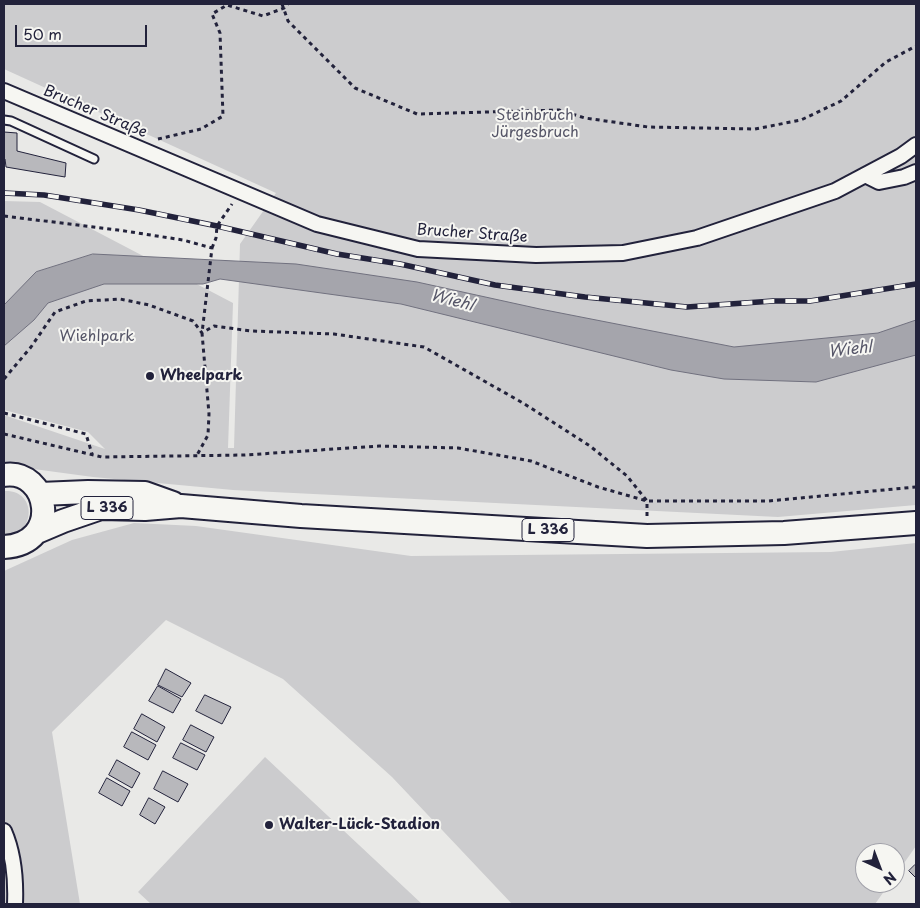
<!DOCTYPE html>
<html>
<head>
<meta charset="utf-8">
<style>
	body { margin:0 }
	#map { position:relative; width:920px; height:908px; overflow:hidden; background:#e9e9e7; font-family:"Playpen Sans",sans-serif }
	canvas { display:block }
	.frame { position:absolute; inset:0; border:5px solid #22223b; pointer-events:none }
	.north { position:absolute; left:855px; top:843px; width:50px; height:50px; box-sizing:border-box; background:#f6f6f2; border:1px solid #a1a1a9; border-radius:50%; rotate:137deg; font-size:14px; font-weight:700; line-height:20px; text-align:center; color:#22223b }
	.north::after { content:''; display:block; margin:auto; width:18px; height:22px; background:#22223b; clip-path:polygon(50% 0,100% 100%,50% 72%,0 100%) }
	.scale { position:absolute; left:15px; top:25px; width:132px; height:22px; box-sizing:border-box; border:2px solid #22223b; border-top:0; padding-left:6px; font-size:15px; line-height:18px; white-space:nowrap; color:#22223b; -webkit-text-stroke:4px #f6f6f2; paint-order:stroke }
</style>
</head>
<body>
<div id="map">
<canvas width="920" height="908"></canvas>
<div class="frame"></div>
<div class="north">N</div>
<div class="scale">50 m</div>
</div>
<script>
const ctx = document.querySelector('canvas').getContext('2d');
ctx.lineJoin = 'round';
function fill(path, color) {
  ctx.fillStyle = color;
  ctx.fill(path, 'evenodd');
}
function strokePath(path, color, width, dash) {
  ctx.strokeStyle = color;
  ctx.lineWidth = width;
  ctx.lineCap = dash ? 'butt' : 'round';
  ctx.setLineDash(dash || []);
  ctx.stroke(path);
}
function write(font, color, halo, rows, align = 'center') {
  ctx.font = font + ' "Playpen Sans",sans-serif';
  ctx.lineWidth = 4;
  ctx.setLineDash([]);
  ctx.textBaseline = 'middle';
  ctx.strokeStyle = halo;
  ctx.fillStyle = color;
  for (const [text, x, y, turn = 0] of rows) {
    ctx.save();
    ctx.translate(x, y);
    ctx.rotate((+turn || 0) * Math.PI / 180);
    ctx.textAlign = isNaN(turn) ? turn : align;
    if (halo) ctx.strokeText(text, 0, 0);
    ctx.fillText(text, 0, 0);
    ctx.restore();
  }
}
fill(new Path2D(`
	M4 4H916V505L778 517 233 490 93 477 4 465V415L105 449 88 432 4 410V201L40 202 233 303 228 448H234L240 244 276 193 4 69Z
	M4 491C38 489 36 537 4 534Z
	M134 523 196 526 411 556 831 552 916 543V846L895 876V853H865V883H890L875 904H512L392 777 283 679 166 620 52 732 80 904H4V571L72 540Z
	M265 757 422 904H151L138 892Z`), '#ccccce');
const water = new Path2D(`
	M93 254 296 264 417 282 540 309 734 347 878 333 916 320V355L816 382 724 379 671 370 401 304 220 279 203 284H104L48 303 34 320 4 346V305L36 272Z`);
fill(water, '#a5a5ac');
strokePath(water, '#71717f', 1);
const building = new Path2D(`
	M4 132 17 133V151L66 163 65 177 6 167 5 159H4Z
	M166 669 191 683 182 697 158 685Z
	M158 686 181 699 173 713 149 701Z
	M205 695 231 707 222 724 196 711Z
	M142 714 165 727 157 742 134 729Z
	M191 725 214 737 206 752 183 740Z
	M132 732 156 745 148 760 124 747Z
	M181 743 205 755 197 770 173 758Z
	M117 760 140 773 132 788 109 775Z
	M163 771 188 784 178 802 154 789Z
	M107 778 130 791 122 806 99 793Z
	M149 798 165 807 155 824 140 815Z
	M915 865 916 866V878L909 871Z`);
fill(building, '#b8b8bc');
strokePath(building, '#22223b', 1);
const lane = new Path2D(`
	M4 120 11 121 94 159`);
const street = new Path2D(`
	M4 91 317 224 418 249 536 255 623 253 697 238 835 191 901 156 916 145
	M865 175 879 182 904 177 916 172
	M4 831C14 854 16 879 15 904`);
const primary = new Path2D(`
	M4 475C49 468 63 544 4 547
	M40 494 88 492 145 493 173 503
	M37 532 63 521 101 508 145 509 181 506 301 516 647 536 784 533 916 523`);
strokePath(lane, '#22223b', 11);
strokePath(street, '#22223b', 18);
strokePath(primary, '#22223b', 26);
strokePath(new Path2D(`
	M282 4 288 21 355 88 417 114 559 110 585 118 648 127 755 129 801 120 841 101 886 62 916 46
	M158 139 201 129 223 116 220 33 212 14 227 5 263 16 284 8 288 4
	M4 216 118 230 183 240 212 248 202 333 209 414 208 435 196 457
	M212 248 216 238 217 226 232 204
	M4 379 31 347 55 312 86 301 120 299 149 305 193 321 202 333 214 326 251 331 334 334 424 347 523 403 590 446 627 476 647 501V517
	M4 413 86 434 92 454
	M4 434 102 457 245 455 379 446 458 448 531 461 598 487 647 501H768L916 487`), '#22223b', 3, [4, 4]);
strokePath(lane, '#f6f6f2', 7);
strokePath(street, '#f6f6f2', 14);
strokePath(primary, '#f6f6f2', 22);
const rail = new Path2D(`
	M4 193 44 195 139 210 217 226 337 254 400 264 495 285 585 297 687 307 773 301H810L916 284`);
strokePath(rail, '#22223b', 5.5);
strokePath(rail, '#f6f6f2', 4, [11]);
for (const [x, y, r, color] of [
	[150,376,5,"#22223b"],
	[269,825,5,"#22223b"]
]) {
  const dot = new Path2D();
  dot.arc(x, y, r, 0, 2 * Math.PI);
  ctx.fillStyle = color;
  ctx.fill(dot);
  strokePath(dot, '#f6f6f2', 2);
}
for (const [x, y, w] of [
	[107,508,52],
	[548,530,52]
]) {
  const box = new Path2D();
  box.roundRect(x - w / 2, y - 11.5, w, 23, 4);
  ctx.fillStyle = '#f6f6f2';
  ctx.fill(box);
  strokePath(box, '#22223b', 1);
}
write('bold 14px', '#22223b', null, [
	["L 336",107,508],
	["L 336",548,530]
]);
write('15px', '#22223b', '#f6f6f2', [
	["Brucher Straße",95,112,23],
	["Brucher Straße",472,234,4]
]);
write('15px', '#555567', '#f6f6f2', [
	["Steinbruch",535,116],
	["Jürgesbruch",535,133],
	["Wiehlpark",97,337]
]);
write('bold 15px', '#22223b', '#f6f6f2', [
	["Wheelpark",160,376],
	["Walter-Lück-Stadion",279,825]
], 'left');
write('italic 16px', '#565668', '#f6f6f2', [
	["Wiehl",452,301,15],
	["Wiehl",850,350,-6]
]);
</script>
</body>
</html>
